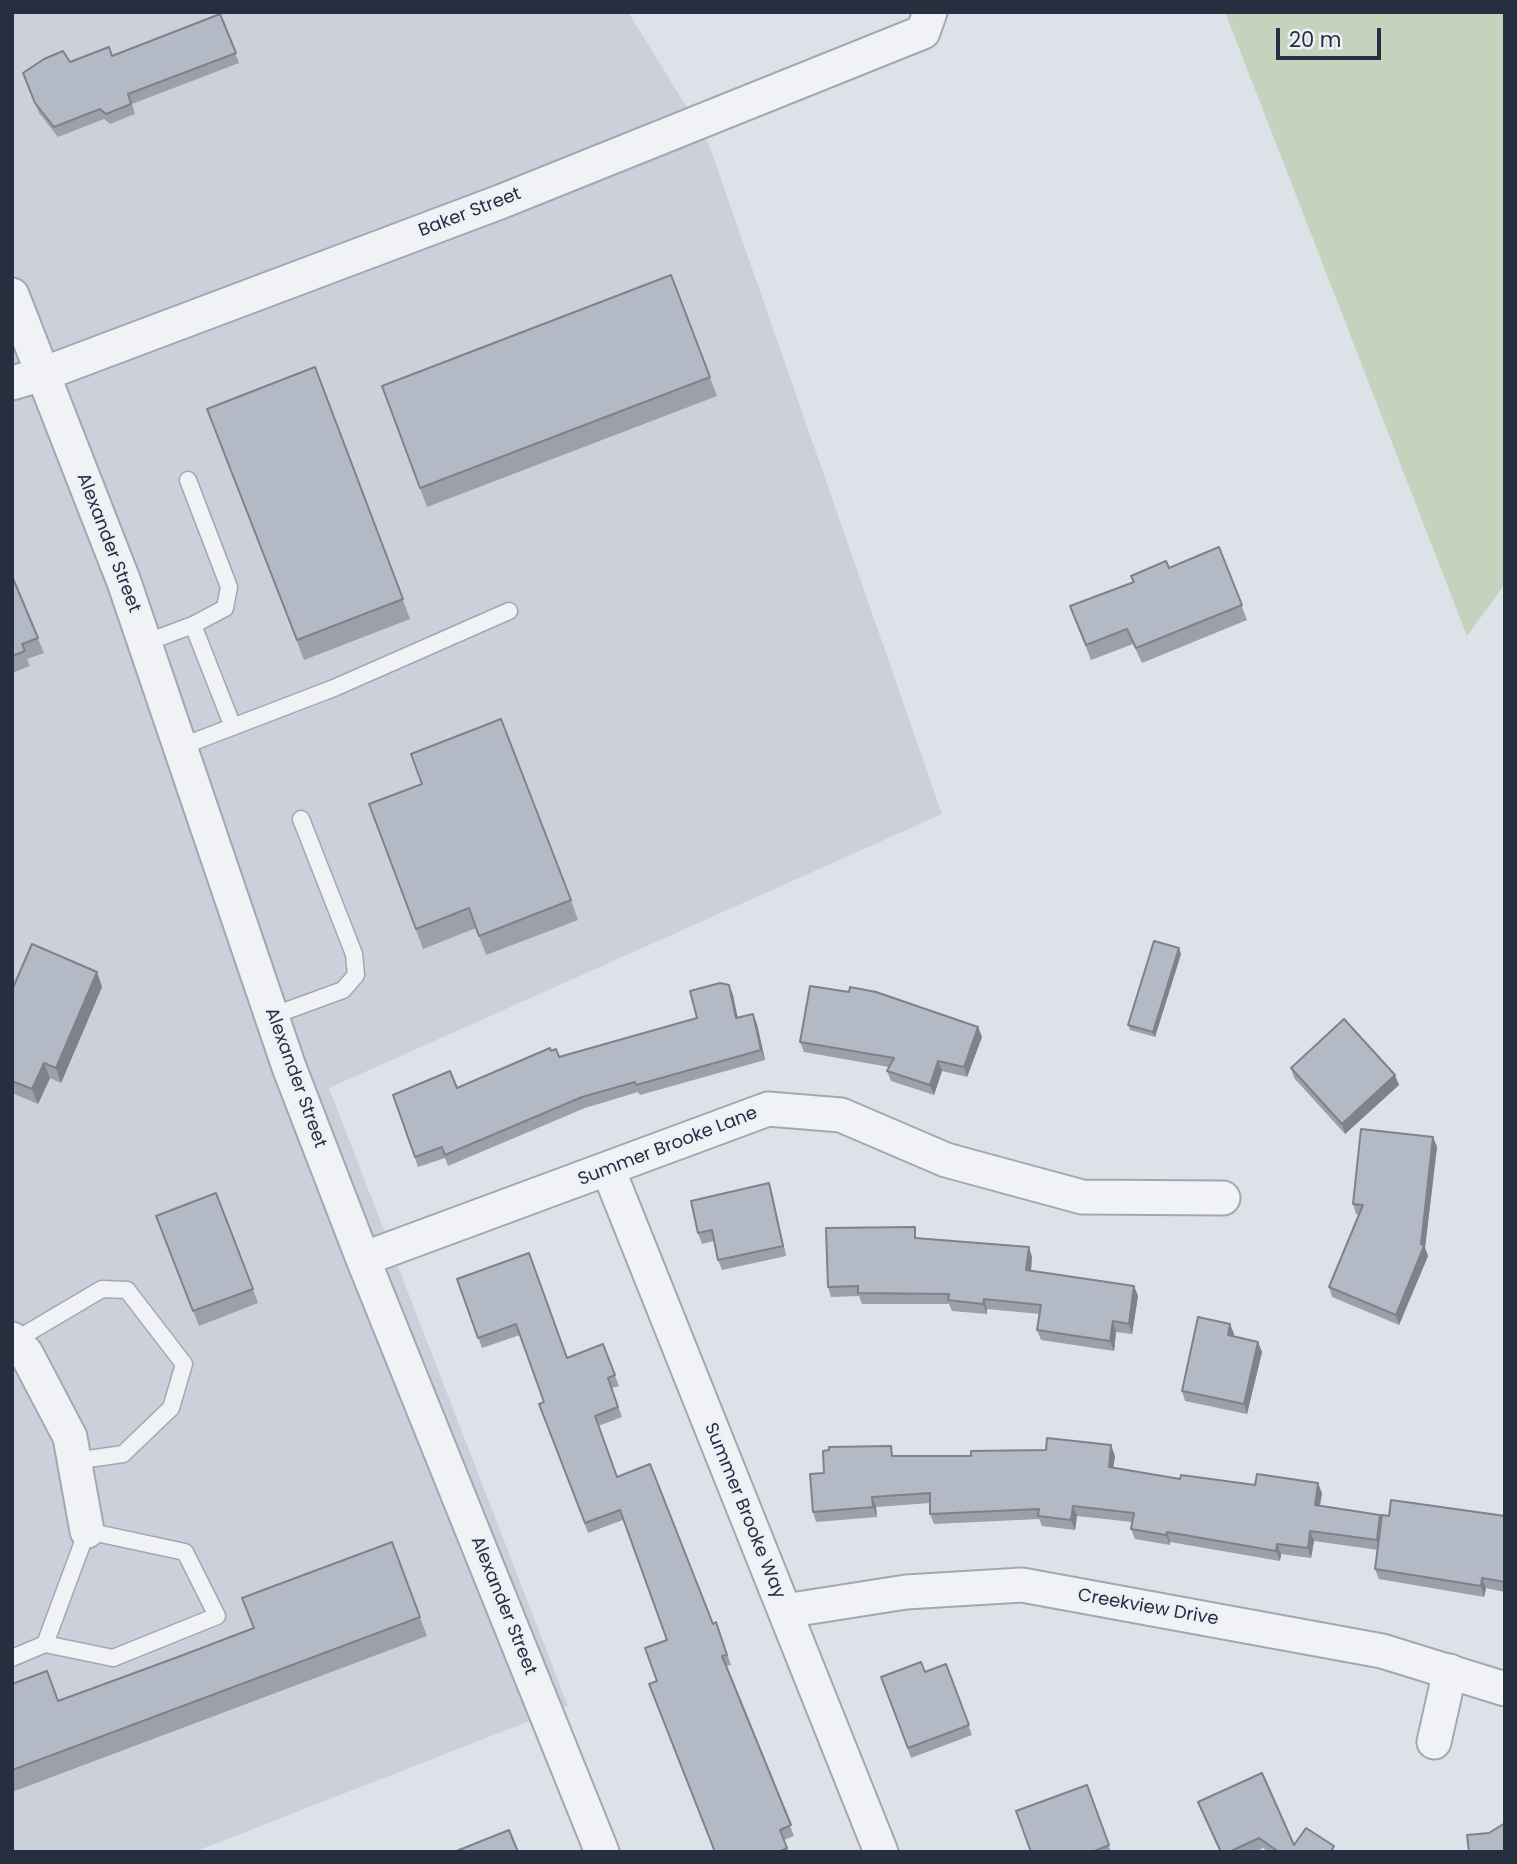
<!DOCTYPE html>
<html>
<head>
<meta charset="utf-8">
<style>
	body { margin:0 }
	#map { position:relative; width:1517px; height:1864px; overflow:hidden; background:#dde1e8; font-family:Poppins,sans-serif }
	canvas { display:block }
	.frame { position:absolute; inset:0; border:14px solid #262f40; pointer-events:none }
	.scale { position:absolute; left:1276px; top:28px; width:105px; height:32px; box-sizing:border-box; border:4px solid #262f40; border-top:0; padding-left:9px; font-size:21px; line-height:24px; white-space:nowrap; color:#262f40; -webkit-text-stroke:5px #edf0f6; paint-order:stroke }
</style>
</head>
<body>
<div id="map">
<canvas width="1517" height="1864"></canvas>
<div class="frame"></div>
<div class="scale">20 m</div>
</div>
<script>
const ctx = document.querySelector('canvas').getContext('2d');
ctx.lineJoin = 'round';
function fill(path, color) {
  ctx.fillStyle = color;
  ctx.fill(path, 'evenodd');
}
function strokePath(path, color, width, dash) {
  ctx.strokeStyle = color;
  ctx.lineWidth = width;
  ctx.lineCap = dash ? 'butt' : 'round';
  ctx.setLineDash(dash || []);
  ctx.stroke(path);
}
function write(font, color, halo, rows, align = 'center') {
  ctx.font = font + ' Poppins,sans-serif';
  ctx.lineWidth = 6;
  ctx.setLineDash([]);
  ctx.textBaseline = 'middle';
  ctx.strokeStyle = halo;
  ctx.fillStyle = color;
  for (const [text, x, y, turn = 0] of rows) {
    ctx.save();
    ctx.translate(x, y);
    ctx.rotate((+turn || 0) * Math.PI / 180);
    ctx.textAlign = isNaN(turn) ? turn : align;
    if (halo) ctx.strokeText(text, 0, 0);
    ctx.fillText(text, 0, 0);
    ctx.restore();
  }
}
fill(new Path2D(`
	M12 12H628L708 142 942 814 329 1088 568 1706 194 1852H12Z`), '#cbd0da');
fill(new Path2D(`
	M1225 12H1505V584L1467 636Z`), '#c3d3be');
const service = new Path2D(`
	M188 480 229 587 225 608 193 625 233 727
	M145 643 193 625
	M180 747 334 688 509 611
	M272 1016 343 990 356 975 354 954 301 819
	M14 1341 102 1289 127 1290 184 1364 171 1408 123 1454 74 1461
	M12 1658 45 1644 87 1531 185 1552 217 1616 113 1658 45 1644`);
const minor = new Path2D(`
	M12 295 124 582 289 1067 363 1259 602 1852
	M12 383 43 374 500 202 923 32 930 12
	M608 1169 881 1852
	M363 1259 768 1109 841 1115 946 1160 1082 1197 1223 1198
	M12 1339 26 1353 70 1437 87 1531
	M785 1611 906 1592 1022 1585 1382 1651 1505 1689
	M1434 1742 1450 1671`);
strokePath(service, '#a2a8b2', 19);
strokePath(minor, '#a2a8b2', 37);
strokePath(service, '#f0f2f6', 16);
strokePath(minor, '#f0f2f6', 33);
fill(new Path2D(`
	M220 14 239 63 132 104 135 114 110 124 104 119 58 137 39 113 23 73 70 62 112 56Z
	M671 275 717 396 427 507 382 386Z
	M315 367 410 619 304 660 214 428Z
	M1219 547 1247 620 1142 663 1133 644 1091 660 1070 606 1133 582 1131 576 1169 568Z
	M12 576 44 653 27 659 30 666 12 673Z
	M369 804 571 900 578 920 486 955 476 928 423 949Z
	M1181 954 1155 1037 1130 1030 1128 1025Z
	M97 972 102 987 61 1083 50 1078 38 1104 12 1093V990Z
	M729 985 733 995 737 1018 757 1024 765 1060 640 1095 638 1092 585 1108 448 1166 445 1158 418 1167 393 1095 457 1088 551 1051 559 1057 697 1018Z
	M978 1027 982 1037 967 1077 942 1071 934 1095 891 1081 887 1071 889 1067 804 1052 800 1042Z
	M1291 1068 1399 1085 1345 1134 1294 1078Z
	M1433 1137 1437 1147 1425 1248 1428 1256 1399 1325 1332 1297 1329 1287 1359 1214H1356L1353 1204Z
	M769 1183 772 1193 786 1256 722 1270 718 1260 714 1241 702 1244 698 1233Z
	M216 1193 258 1303 199 1326 156 1216Z
	M1032 1257 1031 1271 1134 1286 1138 1296 1132 1334 1116 1332 1114 1351 1041 1340 1037 1330 1040 1314 987 1309V1314L952 1311 949 1304H862L859 1296 831 1297 828 1287Z
	M457 1279 567 1358 603 1344 619 1386 612 1388 622 1417 598 1426 617 1477 713 1624 716 1622 731 1665 726 1666 794 1836 784 1840 789 1852H715L657 1681 667 1640 623 1520 588 1533 539 1404 544 1402 520 1335 482 1348Z
	M1230 1324 1234 1334 1233 1336 1258 1342 1262 1352 1247 1414 1185 1401 1182 1391Z
	M895 1456H1115L1113 1467 1180 1479 1255 1485 1322 1493 1320 1506 1382 1519 1389 1516H1505V1592L1486 1588 1484 1597 1379 1579 1375 1569 1378 1550 1314 1541 1311 1558 1281 1554 1280 1561 1170 1542V1545L1135 1539 1131 1529 1132 1522 1077 1516 1075 1530 1042 1526 1039 1519 934 1524 930 1514V1503L876 1507 877 1517 816 1522 813 1512 824 1473Z
	M392 1542 427 1636 12 1792V1684L58 1701 253 1628Z
	M946 1664 972 1735 911 1758 881 1677 925 1672Z
	M1087 1785 1111 1852H1031Z
	M1198 1802 1294 1845 1336 1852H1268L1263 1848 1255 1852H1220Z`), '#9ba0a9');
fill(new Path2D(`
	M1179 948 1181 954 1155 1037 1153 1032Z
	M97 972 102 987 61 1083 56 1068Z
	M729 985 733 995 740 1028 736 1018Z
	M753 1014 757 1024 765 1060 761 1050Z
	M978 1027 982 1037 967 1077 964 1067Z
	M938 1061 942 1071 934 1095 930 1085Z
	M44 1063 50 1078 38 1104 32 1089Z
	M1395 1075 1399 1085 1345 1134 1342 1124Z
	M1433 1137 1437 1147 1425 1248 1428 1256 1399 1325 1396 1315 1421 1244Z
	M769 1183 772 1193 786 1256 783 1246Z
	M1029 1247 1032 1257 1030 1280 1026 1270Z
	M1134 1286 1138 1296 1132 1334 1129 1324Z
	M984 1299 987 1309V1314L983 1304Z
	M1113 1321 1116 1332 1114 1351 1110 1341Z
	M1230 1324 1234 1334 1232 1345 1228 1335Z
	M1258 1342 1262 1352 1247 1414 1244 1404Z
	M1111 1445 1115 1456 1112 1477 1109 1467Z
	M1318 1483 1322 1493 1318 1515 1315 1505Z
	M872 1497 876 1507 877 1517 873 1507Z
	M1073 1506 1077 1516 1075 1530 1071 1520Z
	M1380 1515 1384 1525 1380 1550 1377 1540Z
	M1310 1531 1314 1541 1311 1558 1308 1548Z
	M1167 1532 1170 1542V1545L1166 1535Z
	M1277 1544 1281 1554 1280 1561 1276 1551Z
	M1482 1578 1486 1588 1484 1597 1481 1586Z`), '#7e828a');
const building = new Path2D(`
	M220 14 236 53 128 94 131 104 106 114 100 109 54 127 35 103 23 73 44 59 63 51 70 62 109 47 112 56Z
	M671 275 710 377 420 488 382 386Z
	M315 367 403 599 297 640 207 409Z
	M1219 547 1242 605 1136 648 1127 629 1086 645 1070 606 1134 582 1131 576 1166 561 1169 568Z
	M12 576 38 638 22 644 25 651 12 656Z
	M501 719 571 900 479 936 469 908 416 929 369 804 422 784 411 754Z
	M1154 941 1179 948 1153 1032 1128 1025Z
	M32 944 97 972 56 1068 44 1063 32 1089 12 1081V990Z
	M720 983 729 985 736 1018 753 1014 761 1050 636 1085 635 1082 582 1097 445 1155 442 1147 415 1157 393 1095 450 1071 457 1088 550 1048 551 1051 556 1049 559 1057 697 1018 690 991Z
	M810 986 849 992 850 987 876 992 978 1027 964 1067 938 1061 930 1085 887 1071 894 1058 800 1042Z
	M1344 1019 1395 1075 1342 1124 1291 1068Z
	M1361 1129 1433 1137 1421 1244 1424 1246 1396 1315 1329 1287 1363 1205 1353 1204Z
	M769 1183 783 1246 718 1260 712 1230 698 1233 691 1201Z
	M216 1193 253 1289 193 1311 156 1216Z
	M915 1227V1238L1029 1247 1026 1270 1134 1286 1129 1324 1113 1321 1110 1341 1037 1330 1041 1305 984 1299 983 1304 948 1300 949 1294 858 1293V1286L828 1287 826 1228Z
	M529 1253 567 1358 603 1344 615 1375 608 1378 618 1407 595 1416 617 1477 650 1464 713 1624 716 1622 727 1655 722 1656 791 1825 780 1830 787 1848 779 1852H715L649 1684 657 1681 645 1648 667 1640 620 1510 585 1523 539 1404 544 1402 516 1324 478 1338 457 1279Z
	M1198 1317 1230 1324 1228 1335 1258 1342 1244 1404 1182 1391Z
	M1047 1438 1111 1445 1109 1467 1180 1479 1181 1475 1255 1485 1257 1474 1318 1483 1315 1505 1380 1515 1377 1540 1310 1531 1308 1548 1277 1544 1276 1551 1167 1532 1166 1535 1131 1529 1134 1513 1073 1506 1071 1520 1038 1516 1039 1509 930 1514V1493L872 1497 873 1507 813 1512 810 1474 824 1473 823 1451 829 1450V1447L891 1446 892 1456H971V1451L1046 1450Z
	M1391 1500 1505 1516V1582L1482 1578 1481 1586 1375 1569 1382 1515 1389 1516Z
	M392 1542 420 1617 12 1770V1684L47 1671 58 1701 178 1657 254 1628 242 1598Z
	M921 1662 925 1672 946 1664 969 1725 908 1748 881 1677Z
	M1262 1773 1294 1845 1306 1828 1334 1846 1331 1852H1279L1259 1838 1229 1852H1221L1198 1802Z
	M1087 1785 1109 1845 1092 1852H1031L1016 1811Z
	M1505 1823V1852H1469L1467 1835 1489 1833Z
	M509 1830 518 1852H454Z`);
fill(building, '#b4bac5');
strokePath(building, '#7e828a', 2);
write('18px', '#262f40', '#edf0f6', [
	["Baker Street",470,213,-21],
	["Alexander Street",108,543,69],
	["Alexander Street",295,1078,70],
	["Summer Brooke Lane",668,1147,-21],
	["Summer Brooke Way",744,1511,68],
	["Alexander Street",503,1606,68],
	["Creekview Drive",1148,1608,10]
]);
</script>
</body>
</html>
